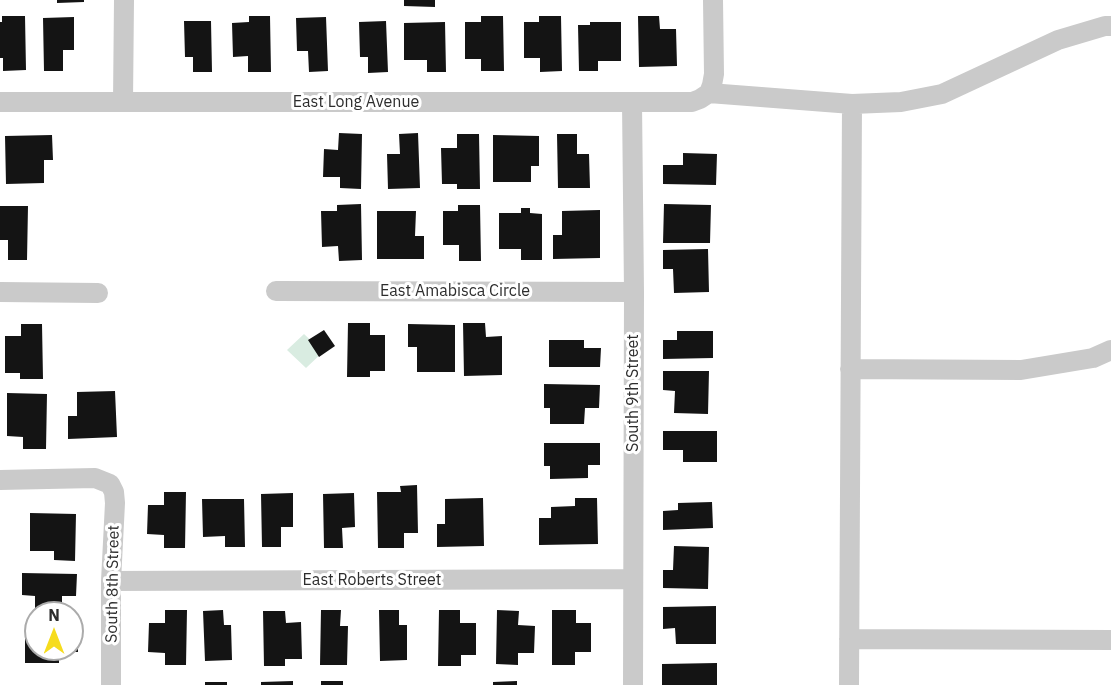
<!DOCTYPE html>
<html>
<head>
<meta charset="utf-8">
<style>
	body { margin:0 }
	#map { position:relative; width:1111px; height:685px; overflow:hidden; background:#fff; font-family:"IBM Plex Sans",sans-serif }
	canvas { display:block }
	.north { position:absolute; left:24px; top:601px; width:60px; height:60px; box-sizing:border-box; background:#fff; border:2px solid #ababab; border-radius:50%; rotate:0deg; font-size:16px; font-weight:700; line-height:24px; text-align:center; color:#2d2d2d }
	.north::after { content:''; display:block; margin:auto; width:21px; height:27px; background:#f6dc1d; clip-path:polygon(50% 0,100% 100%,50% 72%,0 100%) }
</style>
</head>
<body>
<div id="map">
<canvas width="1111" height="685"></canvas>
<div class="north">N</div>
</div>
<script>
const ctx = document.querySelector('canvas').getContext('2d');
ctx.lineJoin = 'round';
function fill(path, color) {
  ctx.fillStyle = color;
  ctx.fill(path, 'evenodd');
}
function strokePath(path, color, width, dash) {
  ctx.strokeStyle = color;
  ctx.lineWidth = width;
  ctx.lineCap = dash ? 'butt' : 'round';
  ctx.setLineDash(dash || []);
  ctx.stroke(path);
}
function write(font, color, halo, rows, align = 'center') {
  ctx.font = font + ' "IBM Plex Sans",sans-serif';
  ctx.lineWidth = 6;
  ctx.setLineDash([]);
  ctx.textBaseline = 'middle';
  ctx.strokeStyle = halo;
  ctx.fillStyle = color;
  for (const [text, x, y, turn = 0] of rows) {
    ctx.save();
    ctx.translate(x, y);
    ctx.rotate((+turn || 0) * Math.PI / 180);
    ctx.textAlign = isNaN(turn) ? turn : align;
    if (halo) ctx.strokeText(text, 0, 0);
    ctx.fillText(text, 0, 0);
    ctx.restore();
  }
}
fill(new Path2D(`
	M304 334 323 352 306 368 287 350Z`), '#d9ece1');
fill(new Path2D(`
	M57 0H84V2L57 3Z
	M404 0H435V7L404 6Z
	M2 16H25L26 70 3 71V58H0V22H2Z
	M249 16H270L271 72H248V56L233 57 232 23 249 22Z
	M481 16H503L504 71H481V59H465V22H481Z
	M539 16H561L562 71 540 72V58H524V22H539Z
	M638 16H659L660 29H676L677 66 639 67Z
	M74 17V50H63V71H44L43 18Z
	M326 17 328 71 309 72 308 51H297L296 18Z
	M184 21H211L212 72H193V57H185Z
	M386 21 388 72 368 73V57H360L359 22Z
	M445 22 446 72H427V60H404V23Z
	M590 22H621V61H598V71H579L578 25H590Z
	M339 133 362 134 361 189 340 188V177H323L324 149 338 150Z
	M418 133 420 188 388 189 387 154H400L399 134Z
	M457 134H479L480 189H457V184H442L441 148H457Z
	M557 134H577V154H589L590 188H558Z
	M52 135 53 160H44V183L6 184 5 136Z
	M493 135 539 136V166H531V182H493Z
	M683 153 717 154 716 185 663 184V165H683Z
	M361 204 362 260 339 261 338 246 322 247 321 211H337V205Z
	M664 204 711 205 710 243H663Z
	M458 205H480L481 261H459V245H443V211H458Z
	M0 206H28L27 260H8V240H0Z
	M521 208H530V213L542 214V260H521V249H499V213H521Z
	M600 210V258L553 259V235H562V211Z
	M377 211H416L415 236H424V259H377Z
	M708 249 709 292 674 293 673 269H663V250Z
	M348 323H370V335H385V371H370V377H347Z
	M463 323H485L486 337 502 336V375L464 376Z
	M21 324H42L43 379H20V373H5V336H21Z
	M408 324 455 325V372H417V347H408Z
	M324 330 335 346 319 357 308 340Z
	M677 331H713V358L663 359V340H677Z
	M549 340H584V348H601L600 367H549Z
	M663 371H709L708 414 674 413 675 391 663 390Z
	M544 384 600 385 599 408H585L584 424H550V408H544Z
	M115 391 117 437 68 439V416H77V392Z
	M7 393 47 394 46 449H23V437L7 436Z
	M663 431H717V462H683V450H663Z
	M544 443H600V465H588V478L550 479V466H544Z
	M417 485 418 533H404V548H378L377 492H401L400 486Z
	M164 492H186L185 548H164V535L147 534 148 505H164Z
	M293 493V527H281V547H262L261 494Z
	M354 493 355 527 342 528 343 548H324L323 494Z
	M483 498 484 546 437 547V524H445V499Z
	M575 498H597L598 544 539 545V518H551V507L575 506Z
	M202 499H244L245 547H225V536L203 537Z
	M712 502 713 528 663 530V511L678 510V503Z
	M30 513 76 514 75 561 54 560V551H30Z
	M674 546 709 547 708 589 663 588V570H673Z
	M22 573 77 574 76 596H62V612L35 611V596L22 595Z
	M716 606V644H676L675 628 663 629V607Z
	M165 610H187L186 665H165V653L148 652 149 623H165Z
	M223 610 224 625H231L232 660 205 661 203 611Z
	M321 610H341L340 626H348L347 665H320Z
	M379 610H399V625H407V660L380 661Z
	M439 610H460V623H476V655H461V666H438Z
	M497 610 519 611 518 625 535 626 534 653H518V665L496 664Z
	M552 610H576V623H591V652H575V665H552Z
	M263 611H285L286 623 301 622 302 659H285V666H264Z
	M25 633H36V649H72V633H78V652H59V663H25Z
	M717 663V685H662V664Z
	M293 681V685H261V682Z
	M321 681H343V685H321Z
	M517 681V685H493V682Z
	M205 682H227V685H205Z`), '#141414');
strokePath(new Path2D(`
	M709 93 852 104 901 102 942 94 1058 40 1105 26H1111
	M709 93 712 85 714 74 713 0
	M0 102H692L700 99 709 93
	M123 102 124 0
	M632 102 634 292 633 685
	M276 291 634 292
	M0 292 98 293
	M850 369 1021 370 1093 358 1111 350
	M0 480 95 478 110 484 114 492 115 503 111 581V685
	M111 581 633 579
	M849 639 1111 640
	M849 685 852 104`), '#cacaca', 20);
write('16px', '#2d2d2d', '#fff', [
	["East Long Avenue",356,102],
	["East Amabisca Circle",455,291],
	["South 9th Street",633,393,-90],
	["East Roberts Street",372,580],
	["South 8th Street",113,584,-89]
]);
</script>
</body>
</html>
